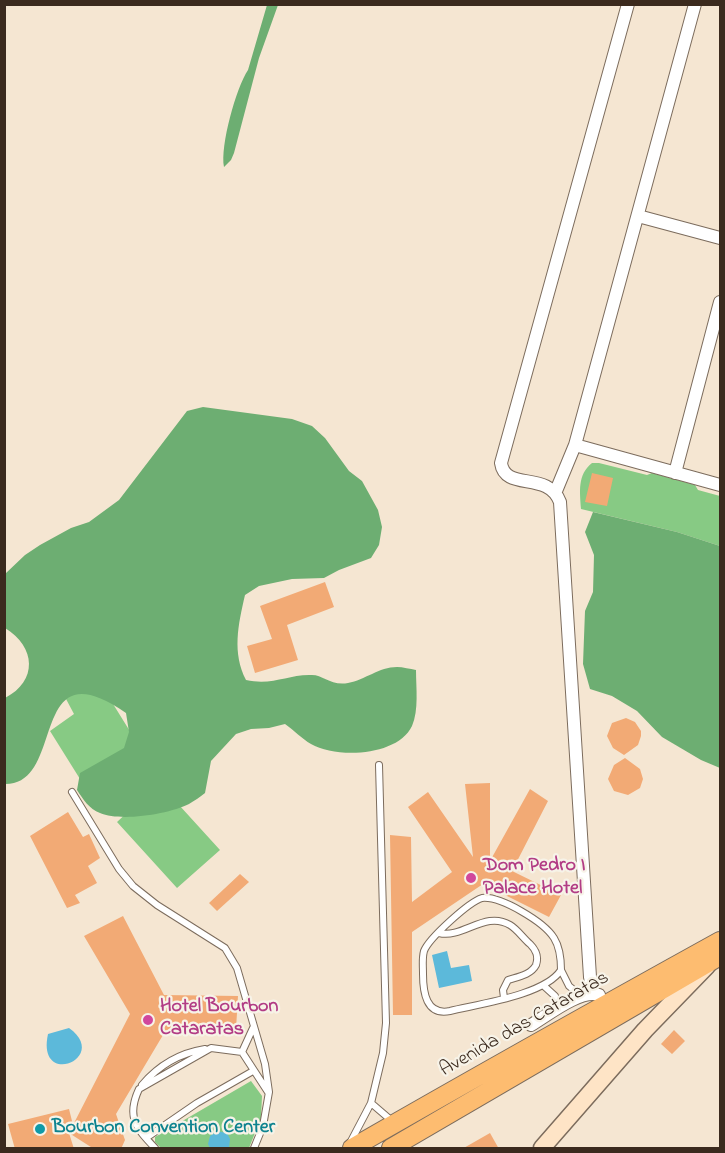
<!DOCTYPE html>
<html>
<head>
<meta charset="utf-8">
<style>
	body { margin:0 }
	#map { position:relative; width:725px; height:1153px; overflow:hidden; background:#f5e6d2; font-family:"Indie Flower",sans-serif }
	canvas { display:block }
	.frame { position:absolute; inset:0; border:6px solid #3b2a1e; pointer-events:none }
</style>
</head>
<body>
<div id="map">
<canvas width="725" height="1153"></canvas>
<div class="frame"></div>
</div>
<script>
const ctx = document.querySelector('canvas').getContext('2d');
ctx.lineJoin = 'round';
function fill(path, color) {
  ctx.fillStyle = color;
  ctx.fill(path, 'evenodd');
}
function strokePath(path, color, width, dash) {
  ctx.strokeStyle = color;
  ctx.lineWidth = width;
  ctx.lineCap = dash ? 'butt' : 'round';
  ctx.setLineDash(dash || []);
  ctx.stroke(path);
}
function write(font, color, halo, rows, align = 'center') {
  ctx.font = font + ' "Indie Flower",sans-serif';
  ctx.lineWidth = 4.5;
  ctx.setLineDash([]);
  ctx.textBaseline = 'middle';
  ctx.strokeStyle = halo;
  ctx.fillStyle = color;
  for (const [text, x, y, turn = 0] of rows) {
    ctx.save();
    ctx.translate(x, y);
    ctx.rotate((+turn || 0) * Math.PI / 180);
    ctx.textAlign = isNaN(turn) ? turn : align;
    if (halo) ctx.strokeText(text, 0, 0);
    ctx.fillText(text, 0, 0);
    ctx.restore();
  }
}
fill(new Path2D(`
	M592 463H599L647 475 652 473 695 485 698 490 720 496V546L677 532 581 509C580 492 577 475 592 463Z
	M87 662 136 741 80 779 50 731 74 714 57 682Z
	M159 783 220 850 177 888 117 822Z
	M251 1081 262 1096 261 1118 249 1148H161L155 1142V1137Z`), '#87ca84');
fill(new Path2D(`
	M267 5H278L259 58 234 153 231 160 224 167C220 146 236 88 248 70Z
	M203 407 292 419 312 426 325 438 349 471 362 481 378 510 382 527 379 545 371 558 339 570 324 578 292 579 259 586 245 595C238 625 232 653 246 680 273 686 288 674 312 675 323 675 331 686 348 683 365 680 379 667 397 667 403 667 410 669 416 670 416 688 419 710 412 726 398 756 337 759 311 744 302 739 294 730 285 724L269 728 251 729 236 734 211 761 205 793C200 797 194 801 189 804 169 814 121 822 100 813 89 809 83 799 77 790L80 773 124 748 129 732 126 713C27 644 67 785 5 784V698C38 681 36 647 5 628V574L25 555 40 545 71 528 89 522 119 500 187 411Z
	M593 512 677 532 720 546V768L701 760 662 737 637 711 612 696 590 689 583 664 585 611 593 592 594 555 585 532Z`), '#6dae72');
fill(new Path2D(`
	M447 951 451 968 469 965 472 981 439 988 432 955Z
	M69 1028C111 1058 36 1089 48 1034Z
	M217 1131 227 1133 230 1139 229 1148H210L208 1144 210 1136Z`), '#5cb9da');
fill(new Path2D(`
	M592 473 613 478 607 506 585 502Z
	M325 582 334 607 287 625 298 660 255 673 247 646 272 639 260 606Z
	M626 718 635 722 641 731V736L638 745 624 755 613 748 607 736 612 723Z
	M625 758 640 769 643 779 640 788 628 795 614 791 608 779 614 765Z
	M490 783V861L530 789 548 801 512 871 561 895 549 917 483 884 412 932V1015H393L390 835 411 837 412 902 452 872 408 807 428 792 473 857 465 784Z
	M68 812 83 837 89 834 100 858 88 866 97 883 75 895 80 903 67 908 30 836Z
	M240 874 249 882 217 911 209 903Z
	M123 916 164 995 238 996 236 1029H172L163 1035 116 1114 125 1140 121 1149H94L69 1133 74 1149H15L8 1124 69 1109 73 1125 130 1014 84 936Z
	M674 1030 685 1041 672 1054 661 1044Z
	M490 1133 499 1149H462Z`), '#f2aa75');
const lane = new Path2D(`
	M72 792 119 869 133 886 157 905 225 948 237 968 265 1064 269 1092 263 1126 254 1148
	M482 898C501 896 544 922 554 938 559 946 561 960 561 970 545 995 479 1004 450 1011 426 1016 423 992 423 974 423 966 422 958 424 951 429 938 469 902 482 898Z
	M439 933C463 939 485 910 510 925 517 929 524 939 530 944 536 950 539 956 536 965 531 975 517 977 508 980L503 990 504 998
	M561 970 569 986 580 995
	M544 986 555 996 559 1007
	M242 1052 253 1028
	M142 1085C158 1066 180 1053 205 1049
	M371 1103 392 1121
	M146 1138 197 1103 253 1071
	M350 1143 371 1103 383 1053 386 1023 379 765
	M155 1148C136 1128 126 1117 139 1089L211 1048 242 1052 268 1092`);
const street = new Path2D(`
	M638 216 720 238
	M575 445 720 485
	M675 473 720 302
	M556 491 575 445 695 4
	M593 993 590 977 560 502C548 470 505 492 501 463L628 4
	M531 1025C548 1015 580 989 599 995`);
const secondary = new Path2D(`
	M542 1148 645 1030 707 966`);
const primary = new Path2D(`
	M352 1148C474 1078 597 1009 720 941
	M391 1148 720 956`);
strokePath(lane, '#7c6c5d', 8);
strokePath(street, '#7c6c5d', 14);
strokePath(secondary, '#7c6c5d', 19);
strokePath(primary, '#7c6c5d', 20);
strokePath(lane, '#fff', 6);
strokePath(street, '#fff', 12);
strokePath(secondary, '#fee4c6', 16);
strokePath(primary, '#fdbc70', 18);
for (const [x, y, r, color] of [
	[471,878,6,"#d1479c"],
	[148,1020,6,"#d1479c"],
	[40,1129,6,"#0f9aa8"]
]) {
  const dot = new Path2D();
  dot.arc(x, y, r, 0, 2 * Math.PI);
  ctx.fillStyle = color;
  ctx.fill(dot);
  strokePath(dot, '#f7f3e8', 2);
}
write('bold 20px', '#b23c85', '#f7f3e8', [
	["Dom Pedro I",483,867],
	["Palace Hotel",483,890],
	["Hotel Bourbon",160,1008],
	["Cataratas",160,1031]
], 'left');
write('20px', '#3b2a1e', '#f7f3e8', [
	["Avenida das Cataratas",525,1025,-30]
]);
write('bold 20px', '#0d838f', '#f7f3e8', [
	["Bourbon Convention Center",52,1129]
], 'left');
</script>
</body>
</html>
